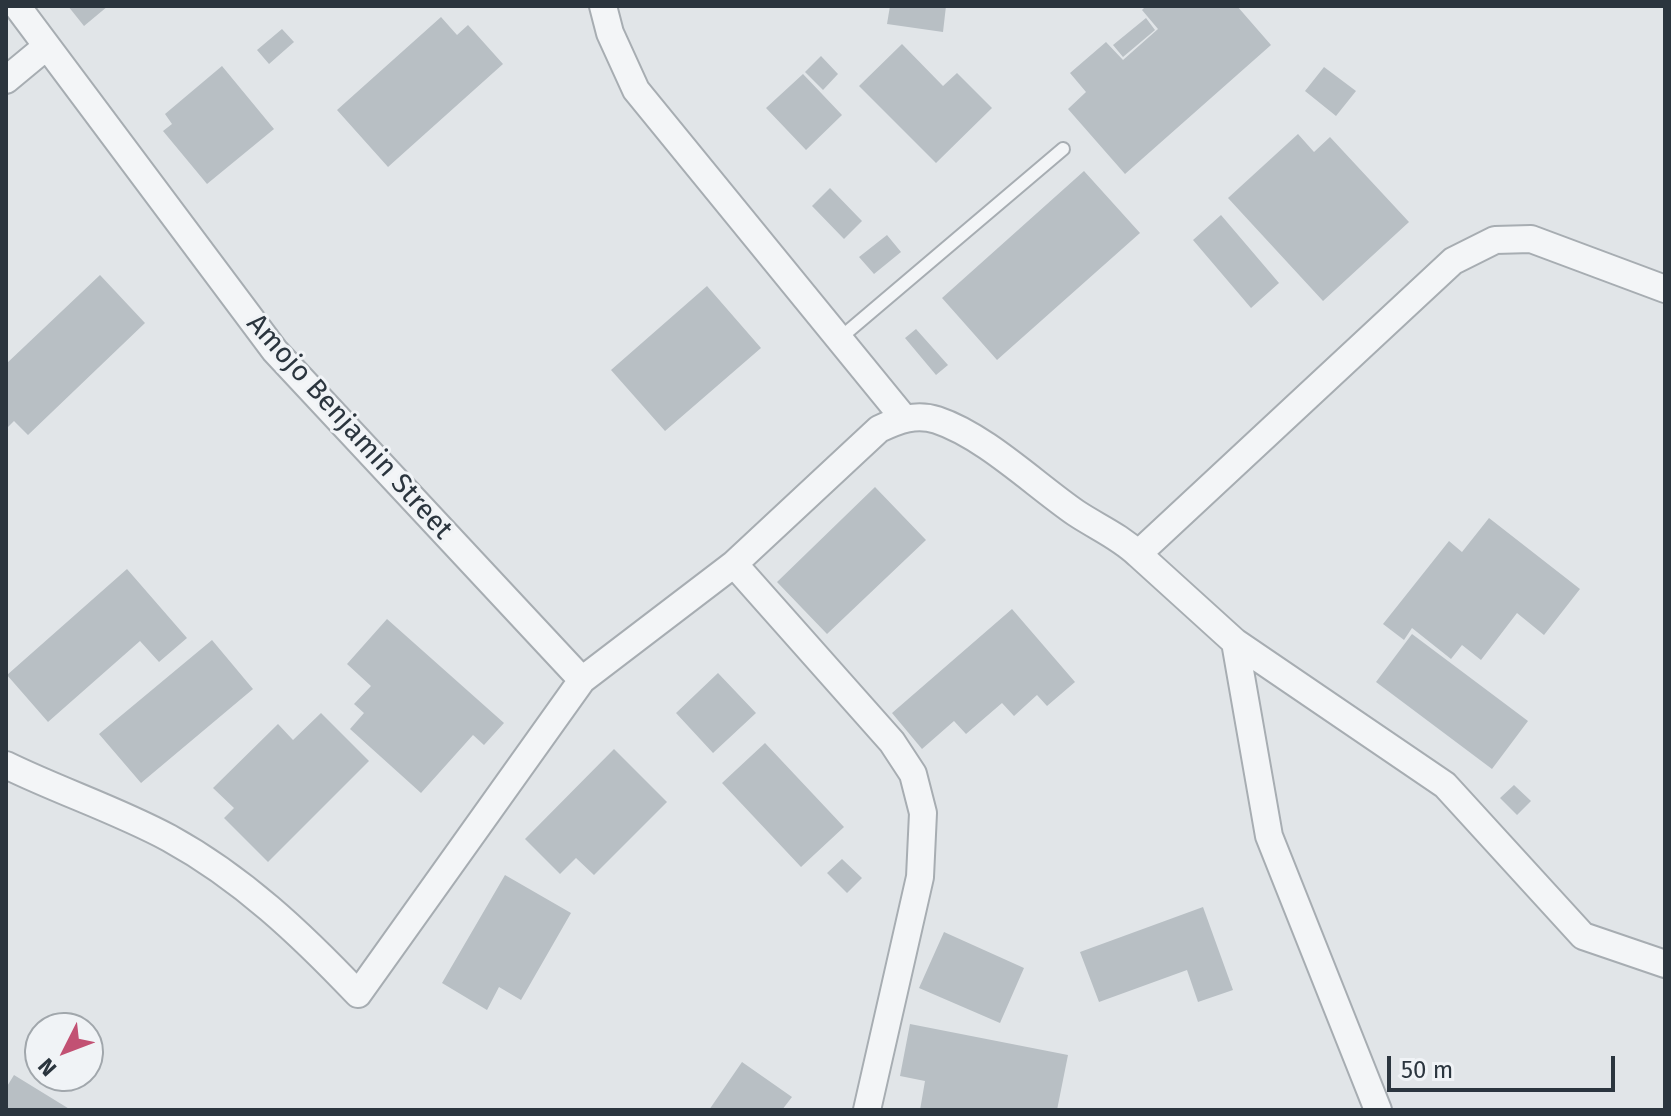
<!DOCTYPE html>
<html>
<head>
<meta charset="utf-8">
<style>
	body { margin:0 }
	#map { position:relative; width:1671px; height:1116px; overflow:hidden; background:#e1e5e8; font-family:"Fira Sans",sans-serif }
	canvas { display:block }
	.frame { position:absolute; inset:0; border:8px solid #2b353e; pointer-events:none }
	.north { position:absolute; left:24px; top:1012px; width:80px; height:80px; box-sizing:border-box; background:#f0f3f6; border:2px solid #a1a7ac; border-radius:50%; rotate:228deg; font-size:22px; font-weight:700; line-height:32px; text-align:center; color:#2b353e }
	.north::after { content:''; display:block; margin:auto; width:28px; height:36px; background:#c25173; clip-path:polygon(50% 0,100% 100%,50% 72%,0 100%) }
	.scale { position:absolute; left:1387px; top:1056px; width:228px; height:36px; box-sizing:border-box; border:4px solid #2b353e; border-top:0; padding-left:10px; font-size:24px; line-height:28px; white-space:nowrap; color:#2b353e; -webkit-text-stroke:6px #f0f3f6; paint-order:stroke }
</style>
</head>
<body>
<div id="map">
<canvas width="1671" height="1116"></canvas>
<div class="frame"></div>
<div class="north">N</div>
<div class="scale">50 m</div>
</div>
<script>
const ctx = document.querySelector('canvas').getContext('2d');
ctx.lineJoin = 'round';
function fill(path, color) {
  ctx.fillStyle = color;
  ctx.fill(path, 'evenodd');
}
function strokePath(path, color, width, dash) {
  ctx.strokeStyle = color;
  ctx.lineWidth = width;
  ctx.lineCap = dash ? 'butt' : 'round';
  ctx.setLineDash(dash || []);
  ctx.stroke(path);
}
function write(font, color, halo, rows, align = 'center') {
  ctx.font = font + ' "Fira Sans",sans-serif';
  ctx.lineWidth = 6;
  ctx.setLineDash([]);
  ctx.textBaseline = 'middle';
  ctx.strokeStyle = halo;
  ctx.fillStyle = color;
  for (const [text, x, y, turn = 0] of rows) {
    ctx.save();
    ctx.translate(x, y);
    ctx.rotate((+turn || 0) * Math.PI / 180);
    ctx.textAlign = isNaN(turn) ? turn : align;
    if (halo) ctx.strokeText(text, 0, 0);
    ctx.fillText(text, 0, 0);
    ctx.restore();
  }
}
fill(new Path2D(`
	M68 6H108L84 26Z
	M890 6H946L943 32 887 24Z
	M1146 6H1237L1271 45 1125 174 1068 109 1086 92 1070 73 1106 42 1123 60 1158 29 1142 10Z
	M441 17 457 35 468 25 503 64 388 167 337 110Z
	M1146 18 1155 30 1123 57 1113 45Z
	M282 29 294 42 269 64 257 50Z
	M902 44 943 86 957 73 992 108 936 163 859 86Z
	M821 56 838 74 823 90 805 72Z
	M222 66 274 129 207 184 163 131 172 124 165 114Z
	M1324 67 1356 91 1336 116 1305 91Z
	M803 74 842 115 806 150 766 108Z
	M1298 134 1314 152 1330 137 1409 222 1323 301 1228 198Z
	M1084 171 1140 233 997 360 942 298Z
	M830 188 862 221 844 239 812 206Z
	M1221 215 1279 283 1251 308 1193 240Z
	M887 235 901 252 874 274 859 257Z
	M100 275 145 323 28 435 14 421 6 429V364Z
	M707 286 761 348 665 431 611 370Z
	M916 329 948 365 936 375 905 338Z
	M875 487 926 540 827 634 777 582Z
	M1489 518 1580 589 1544 635 1517 613 1481 660 1462 645 1451 659 1412 628 1404 640 1383 624 1449 541 1462 552Z
	M127 569 187 638 159 662 140 641 48 722 7 675Z
	M1012 609 1075 682 1047 706 1037 695 1014 716 1002 703 966 734 954 721 922 749 892 713Z
	M387 619 504 723 484 745 473 735 421 793 350 729 364 713 354 704 371 686 347 664Z
	M1412 634 1528 721 1492 769 1376 682Z
	M212 640 253 689 141 783 99 734Z
	M718 673 756 713 713 753 676 713Z
	M321 713 369 761 268 862 224 818 234 808 213 788 278 724 293 740Z
	M765 743 844 827 801 867 722 783Z
	M614 749 667 802 594 875 576 858 560 874 525 839Z
	M1514 785 1531 801 1517 815 1500 798Z
	M842 859 862 878 847 893 827 873Z
	M505 875 571 913 521 1000 499 987 487 1010 442 983Z
	M1203 907 1233 990 1198 1002 1187 970 1099 1002 1080 952Z
	M944 932 1024 968 1000 1023 919 988Z
	M910 1024 1068 1055 1057 1110H920L925 1081 900 1076Z
	M742 1062 792 1097 782 1110H709Z
	M14 1075 71 1110H6V1088Z`), '#b8bfc4');
const lane = new Path2D(`
	M839 339 1063 149`);
const street = new Path2D(`
	M17 6 275 351 582 680
	M603 6 610 33 636 90 903 417
	M6 80 47 46
	M1138 554 1235 642 1445 785 1583 936 1665 964
	M734 564 892 742 913 774 923 813 920 877 867 1110
	M1235 642 1269 836 1378 1110
	M6 765C59 791 117 810 169 838 242 878 301 934 358 994L582 680 734 564 879 429C898 420 916 413 937 420 985 436 1034 484 1076 513 1097 527 1119 536 1138 554L1453 261 1495 240 1531 239 1665 289`);
strokePath(lane, '#a7adb2', 16);
strokePath(street, '#a7adb2', 30);
strokePath(lane, '#f3f5f7', 12);
strokePath(street, '#f3f5f7', 26);
write('28px', '#2b353e', '#f0f3f6', [
	["Amojo Benjamin Street",349,427,48]
]);
</script>
</body>
</html>
